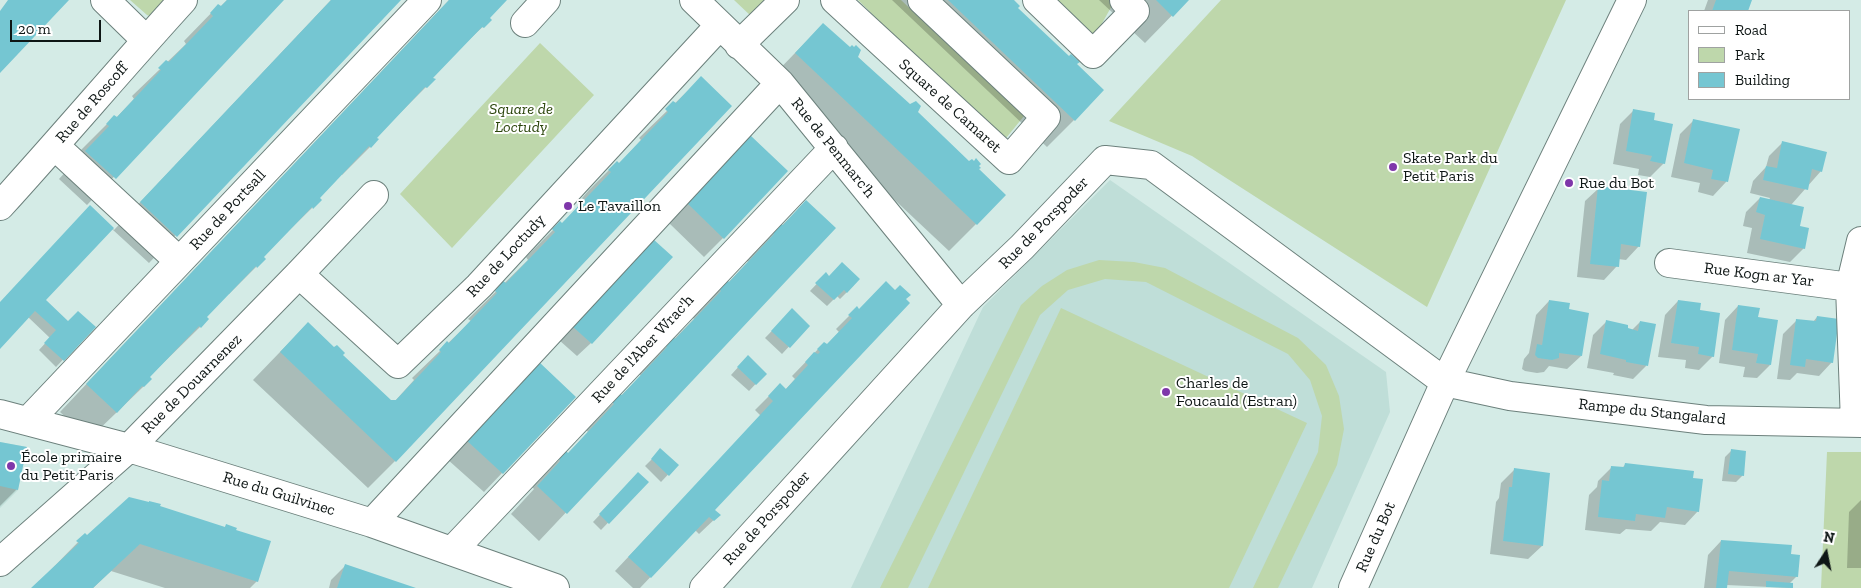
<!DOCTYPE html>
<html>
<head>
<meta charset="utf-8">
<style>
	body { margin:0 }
	#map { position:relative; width:1861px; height:588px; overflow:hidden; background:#d4ebe6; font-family:"Zilla Slab",serif }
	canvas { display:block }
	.legend { position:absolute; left:1688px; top:10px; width:162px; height:90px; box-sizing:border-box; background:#fff; border:1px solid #9fa2a1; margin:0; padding:6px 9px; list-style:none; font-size:15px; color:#0e1615 }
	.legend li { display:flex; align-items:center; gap:10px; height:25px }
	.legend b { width:25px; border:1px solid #9fa2a1 }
	.north { position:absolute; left:1801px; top:528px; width:50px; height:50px; -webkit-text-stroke:4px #fff; paint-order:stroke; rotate:11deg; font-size:14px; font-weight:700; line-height:20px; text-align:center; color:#0e1615 }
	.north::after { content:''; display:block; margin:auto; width:18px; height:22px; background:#0e1615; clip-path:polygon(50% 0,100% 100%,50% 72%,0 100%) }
	.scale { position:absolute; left:10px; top:20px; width:91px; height:22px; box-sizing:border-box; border:2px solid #0e1615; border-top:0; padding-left:6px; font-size:15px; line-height:18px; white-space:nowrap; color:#0e1615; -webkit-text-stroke:4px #fff; paint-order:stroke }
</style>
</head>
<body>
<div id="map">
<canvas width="1861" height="588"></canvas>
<ul class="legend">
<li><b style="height:6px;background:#fff"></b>Road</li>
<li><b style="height:14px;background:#bed7ab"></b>Park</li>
<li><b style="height:14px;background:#75c6d2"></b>Building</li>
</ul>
<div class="north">N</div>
<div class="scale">20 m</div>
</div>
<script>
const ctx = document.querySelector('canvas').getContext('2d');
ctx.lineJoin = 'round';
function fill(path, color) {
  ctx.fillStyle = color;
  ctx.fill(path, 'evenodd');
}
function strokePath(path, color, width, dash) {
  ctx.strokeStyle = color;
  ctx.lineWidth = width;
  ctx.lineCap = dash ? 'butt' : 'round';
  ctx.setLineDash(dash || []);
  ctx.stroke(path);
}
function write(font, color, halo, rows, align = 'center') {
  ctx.font = font + ' "Zilla Slab",serif';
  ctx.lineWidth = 4;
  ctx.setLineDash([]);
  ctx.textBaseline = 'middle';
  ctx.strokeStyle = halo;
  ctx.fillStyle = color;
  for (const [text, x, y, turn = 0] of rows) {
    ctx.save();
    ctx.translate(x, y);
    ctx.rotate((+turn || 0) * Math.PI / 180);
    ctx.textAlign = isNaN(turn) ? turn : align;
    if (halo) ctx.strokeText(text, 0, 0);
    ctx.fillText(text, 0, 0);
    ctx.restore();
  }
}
fill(new Path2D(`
	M1110 180 1386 372 1390 412 1312 588H851L983 307Z
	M0 442 27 447 18 490 0 508Z`), '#bfded8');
fill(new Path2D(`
	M130 0H172L152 17 147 15Z
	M734 0H768L752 17Z
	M858 0H901L1024 116 1002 143Z
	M1047 0H1113L1114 2 1091 43Z
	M1221 0H1566L1427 307 1192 156 1109 121Z
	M540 43 594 95 452 248 400 194Z
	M1099 260 1134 262 1165 268 1298 338 1326 365 1339 396 1344 429 1337 465 1278 588H1253L1318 452 1322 416 1310 380 1288 354 1146 282 1105 279 1068 290 1040 315 908 588H880L1021 305 1042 286 1067 270Z
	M1061 308 1307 423 1229 588H928Z
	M1827 452H1861V588H1821Z`), '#bed7ab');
fill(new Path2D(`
	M227 0H283L87 205 59 179 82 154 79 152 114 117 116 118 134 99 132 96 186 44 184 41 218 6 220 7Z
	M331 0H399L149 263 112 229 44 300 68 322 94 327 56 367 39 350 50 338 28 317 0 347V304L90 207 114 230Z
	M449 0H505L488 18 490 20 454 54 432 78 434 79 375 138 377 139 370 147 342 175 341 173 318 198 312 208 262 257 264 259 229 294 228 293 206 317 207 319 200 327 149 377 143 387 89 439 60 412Z
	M892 0H1013L1016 8 1076 64 1074 120 1047 147Z
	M1099 0H1187L1145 43Z
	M1708 0H1751L1746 11H1704Z
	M823 24 969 163 977 166 976 224 949 251 768 81Z
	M701 78 395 461 368 488 253 380 308 323 390 401H395L414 380 412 378 471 321 468 319 528 260 526 257 560 223 562 224 584 200 582 198 589 190 617 162 619 164 641 140 639 138Z
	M1634 110 1653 121 1664 163 1650 177 1638 175 1639 169 1613 164 1620 124Z
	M1694 120 1738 130 1726 182 1713 196 1698 192 1700 183 1671 177 1680 134Z
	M750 137 723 238 704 257 669 223Z
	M1782 143 1821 171 1791 205 1804 248 1790 262 1747 253 1752 228 1743 226 1746 212 1760 198 1769 200 1770 198 1750 193 1753 181 1766 167 1769 156Z
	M1599 188 1639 246 1626 260 1618 259 1617 266 1604 280 1577 277 1585 201Z
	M806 202 834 228 539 541 511 514 534 489 532 487 566 453 568 454 588 432 586 430 593 423 641 376 639 374 694 319 692 317 727 282 728 283 748 262 746 260Z
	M640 254 591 343 577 356 559 340Z
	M826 274 847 292 840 299 837 296 827 306 810 291Z
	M905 300 714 510 719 515 699 534 695 530 640 588H633L615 571 761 416 755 410 780 385 785 390 795 379 792 376 824 343 827 345 839 332 836 329 857 308 859 310Z
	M1549 301 1567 310 1581 356 1567 369 1549 366 1544 372 1537 373 1525 371 1522 369 1524 359 1529 353 1536 315Z
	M1678 301 1698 311 1713 356 1699 370 1685 368 1686 360 1658 357 1665 315Z
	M1738 306 1757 318 1770 365 1757 378 1743 377 1745 367 1719 363 1725 320Z
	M792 310 808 326 782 354 765 338Z
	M1817 317 1832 362 1819 376 1797 373 1790 380 1777 379 1783 334 1797 320 1813 322Z
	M1606 322 1632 330 1640 322 1646 366 1633 379 1613 375 1614 373 1587 368 1593 335Z
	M538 363 502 473 484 492 447 459Z
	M741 364 765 374 749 391 731 375Z
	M0 443 17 489 0 506Z
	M1732 450 1743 475 1736 482 1722 481 1725 457Z
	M654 457 677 465 661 482 645 466Z
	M1625 465 1692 479 1698 511 1685 525 1660 522 1651 531 1626 529 1620 534 1585 530 1589 495 1597 487 1598 481 1612 467 1622 468Z
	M1514 470 1542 546 1528 559 1490 554 1496 502 1499 498 1501 483Z
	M638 474 647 482 601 530 593 522Z
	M1861 500V568H1847L1849 512Z
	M159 507 224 528 226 526 235 531 257 581 250 588H165L111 571 93 588H33L85 535 87 537Z
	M1721 541 1797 576 1789 584H1792V588L1726 585V588H1704L1708 555Z
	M345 566 414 588H329L331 580Z`), '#0003');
fill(new Path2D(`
	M8 0H69L0 73V11Z
	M227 0H284L116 179 85 151 109 126 106 124 114 115 117 117 161 70 158 68 166 60 169 62 213 16 210 13 218 4 221 6Z
	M331 0H401L177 237 140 202Z
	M449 0H507L490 18 492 20 484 28 482 27 433 78 436 79 427 88 425 87 377 138 379 139 371 148 369 146 320 198 322 200 313 209 312 207 264 257 266 259 257 268 256 266 207 317 209 319 201 328 199 326 150 377 152 379 144 387 142 386 117 413 86 384Z
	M948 0H1014L1020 6 1018 8 1069 56 1071 54 1080 62 1077 64 1104 90 1075 121Z
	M1156 0H1189L1173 17Z
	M1716 0H1752L1748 11H1712Z
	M823 23 850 47 852 45 854 47 856 45 861 50 858 57 910 104 916 101 921 106 918 112 969 161 972 159 974 161 976 158 981 164 979 166 981 168 979 169 1006 195 977 225 795 53Z
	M701 76 732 106 396 462 280 352 308 322 334 347 337 345 345 353 343 355 391 400H396L441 352 439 350 447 341 449 343 497 293 495 291 503 281 506 283 555 232 552 229 560 221 562 223 611 172 608 170 617 161 619 163 668 112 665 109 673 101 676 103Z
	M1633 109 1655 113 1654 120 1673 124 1665 164 1650 161 1652 156 1626 151Z
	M1693 119 1740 129 1728 182 1711 179 1713 170 1684 163Z
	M750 135 788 171 724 239 687 203Z
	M1782 141 1827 152 1822 172 1812 169 1808 190 1763 180 1766 166 1777 168Z
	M1598 186 1647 192 1640 247 1621 244 1619 267 1590 264Z
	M1760 197 1804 207 1800 226 1809 228 1805 249 1760 239 1765 215 1756 212Z
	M806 200 836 228 567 514 537 486 560 461 559 459 566 451 568 453 614 404 612 402 620 394 622 395 667 347 665 346 674 337 675 339 721 291 719 289 727 280 729 282 774 234 772 232 780 224 783 225Z
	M90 205 114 228 46 300 68 321 78 311 96 327 64 361 44 343 56 330 35 311 0 349V302Z
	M653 239 673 257 592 344 572 326Z
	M842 262 860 279 847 293 844 290 834 300 815 283 826 272 829 276Z
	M886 281 895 290 900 285 911 295 906 299 910 303 715 510 721 515 714 521 709 517 651 578 628 557 773 401 768 396 780 383 786 389 808 365 805 362 814 352 818 354 820 352 817 349 824 342 827 344 852 318 848 315 857 306 859 309Z
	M1549 300 1570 303 1569 309 1589 313 1582 356 1559 353V358L1552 360 1538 358 1535 355 1537 344 1542 345Z
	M1678 300 1701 303 1700 310 1720 313 1714 357 1698 354 1699 347 1671 343Z
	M1738 305 1760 308 1758 317 1778 320 1771 365 1756 363 1758 354 1732 350Z
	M792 308 810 326 790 348 771 331Z
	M1817 316 1839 319 1833 363 1806 359 1805 367 1790 365 1796 319 1816 321Z
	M1606 320 1628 325V328L1638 331 1640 321 1656 324 1648 366 1626 362V360L1600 354Z
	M748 355 767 374 756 385 737 367Z
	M538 361 576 397 503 474 465 439Z
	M0 442 27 447 18 490 0 486Z
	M660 448 679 465 669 476 651 459Z
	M1731 449 1746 451 1744 476 1728 474Z
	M1625 463 1694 471 1693 478 1703 479 1699 512 1667 507 1665 518 1636 514 1635 521 1598 517 1602 480 1609 481 1611 466 1624 467Z
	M1514 468 1550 473 1543 546 1503 541 1509 487H1512Z
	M638 472 649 482 609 524 599 514Z
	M129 497 149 502V501L161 504 160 506 225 527 226 524 237 528 236 530 271 541 258 582 140 544 93 588H31L79 543 76 541 85 533 87 535Z
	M1721 540 1792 545 1791 554 1800 555 1798 577 1729 571 1727 588H1716Z
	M345 564 416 588H337Z
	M1766 581 1793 583V588L1766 587Z`), '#75c6d2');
const minor = new Path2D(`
	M105 0 146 40
	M694 0 780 83 961 305
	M835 0 1009 160 1046 117 922 0
	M1037 0 1093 54 1135 11 1124 0
	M525 23 546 0
	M739 45 785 0
	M55 146 179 261
	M0 206C62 138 121 68 183 0
	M1669 263 1850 287 1855 423
	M299 274 398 364 479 286 720 25
	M1850 287 1861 241
	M0 414 129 448 372 523 555 588
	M29 420 427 0
	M372 523 780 83
	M452 551 834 148
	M0 562 129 448 299 274 374 195
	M704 588 961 305 1022 247 1105 160 1151 165 1445 382 1510 396 1706 420 1861 423
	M1353 588 1445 382 1632 0`);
strokePath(minor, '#6c807c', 30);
strokePath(minor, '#fff', 28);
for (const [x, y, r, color] of [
	[1393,167,5,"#7f37aa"],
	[1569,183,5,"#7f37aa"],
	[568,206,5,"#7f37aa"],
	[1166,392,5,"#7f37aa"],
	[11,466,5,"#7f37aa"]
]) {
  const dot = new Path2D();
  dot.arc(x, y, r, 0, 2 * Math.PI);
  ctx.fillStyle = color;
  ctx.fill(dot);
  strokePath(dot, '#fff', 2);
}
write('16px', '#0e1615', '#fff', [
	["Rue de Roscoff",92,103,-49],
	["Square de Camaret",950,106,42],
	["Rue de Penmarc'h",833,148,51],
	["Rue de Portsall",228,210,-47],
	["Rue de Porspoder",1044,223,-46],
	["Rue de Loctudy",506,256,-47],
	["Rue Kogn ar Yar",1759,275,7],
	["Rue de l'Aber Wrac'h",643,349,-47],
	["Rue de Douarnenez",192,384,-45],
	["Rampe du Stangalard",1652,412,6],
	["Rue du Guilvinec",279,494,17],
	["Rue de Porspoder",767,518,-48],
	["Rue du Bot",1376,537,-66]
]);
write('italic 16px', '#2b450b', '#fff', [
	["Square de",521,109],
	["Loctudy",521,127]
]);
write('16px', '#0e1615', '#fff', [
	["Skate Park du",1403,158],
	["Petit Paris",1403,176],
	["Rue du Bot",1579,183],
	["Le Tavaillon",578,206],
	["Charles de",1176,383],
	["Foucauld (Estran)",1176,401],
	["École primaire",21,457],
	["du Petit Paris",21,475]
], 'left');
</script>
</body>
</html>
